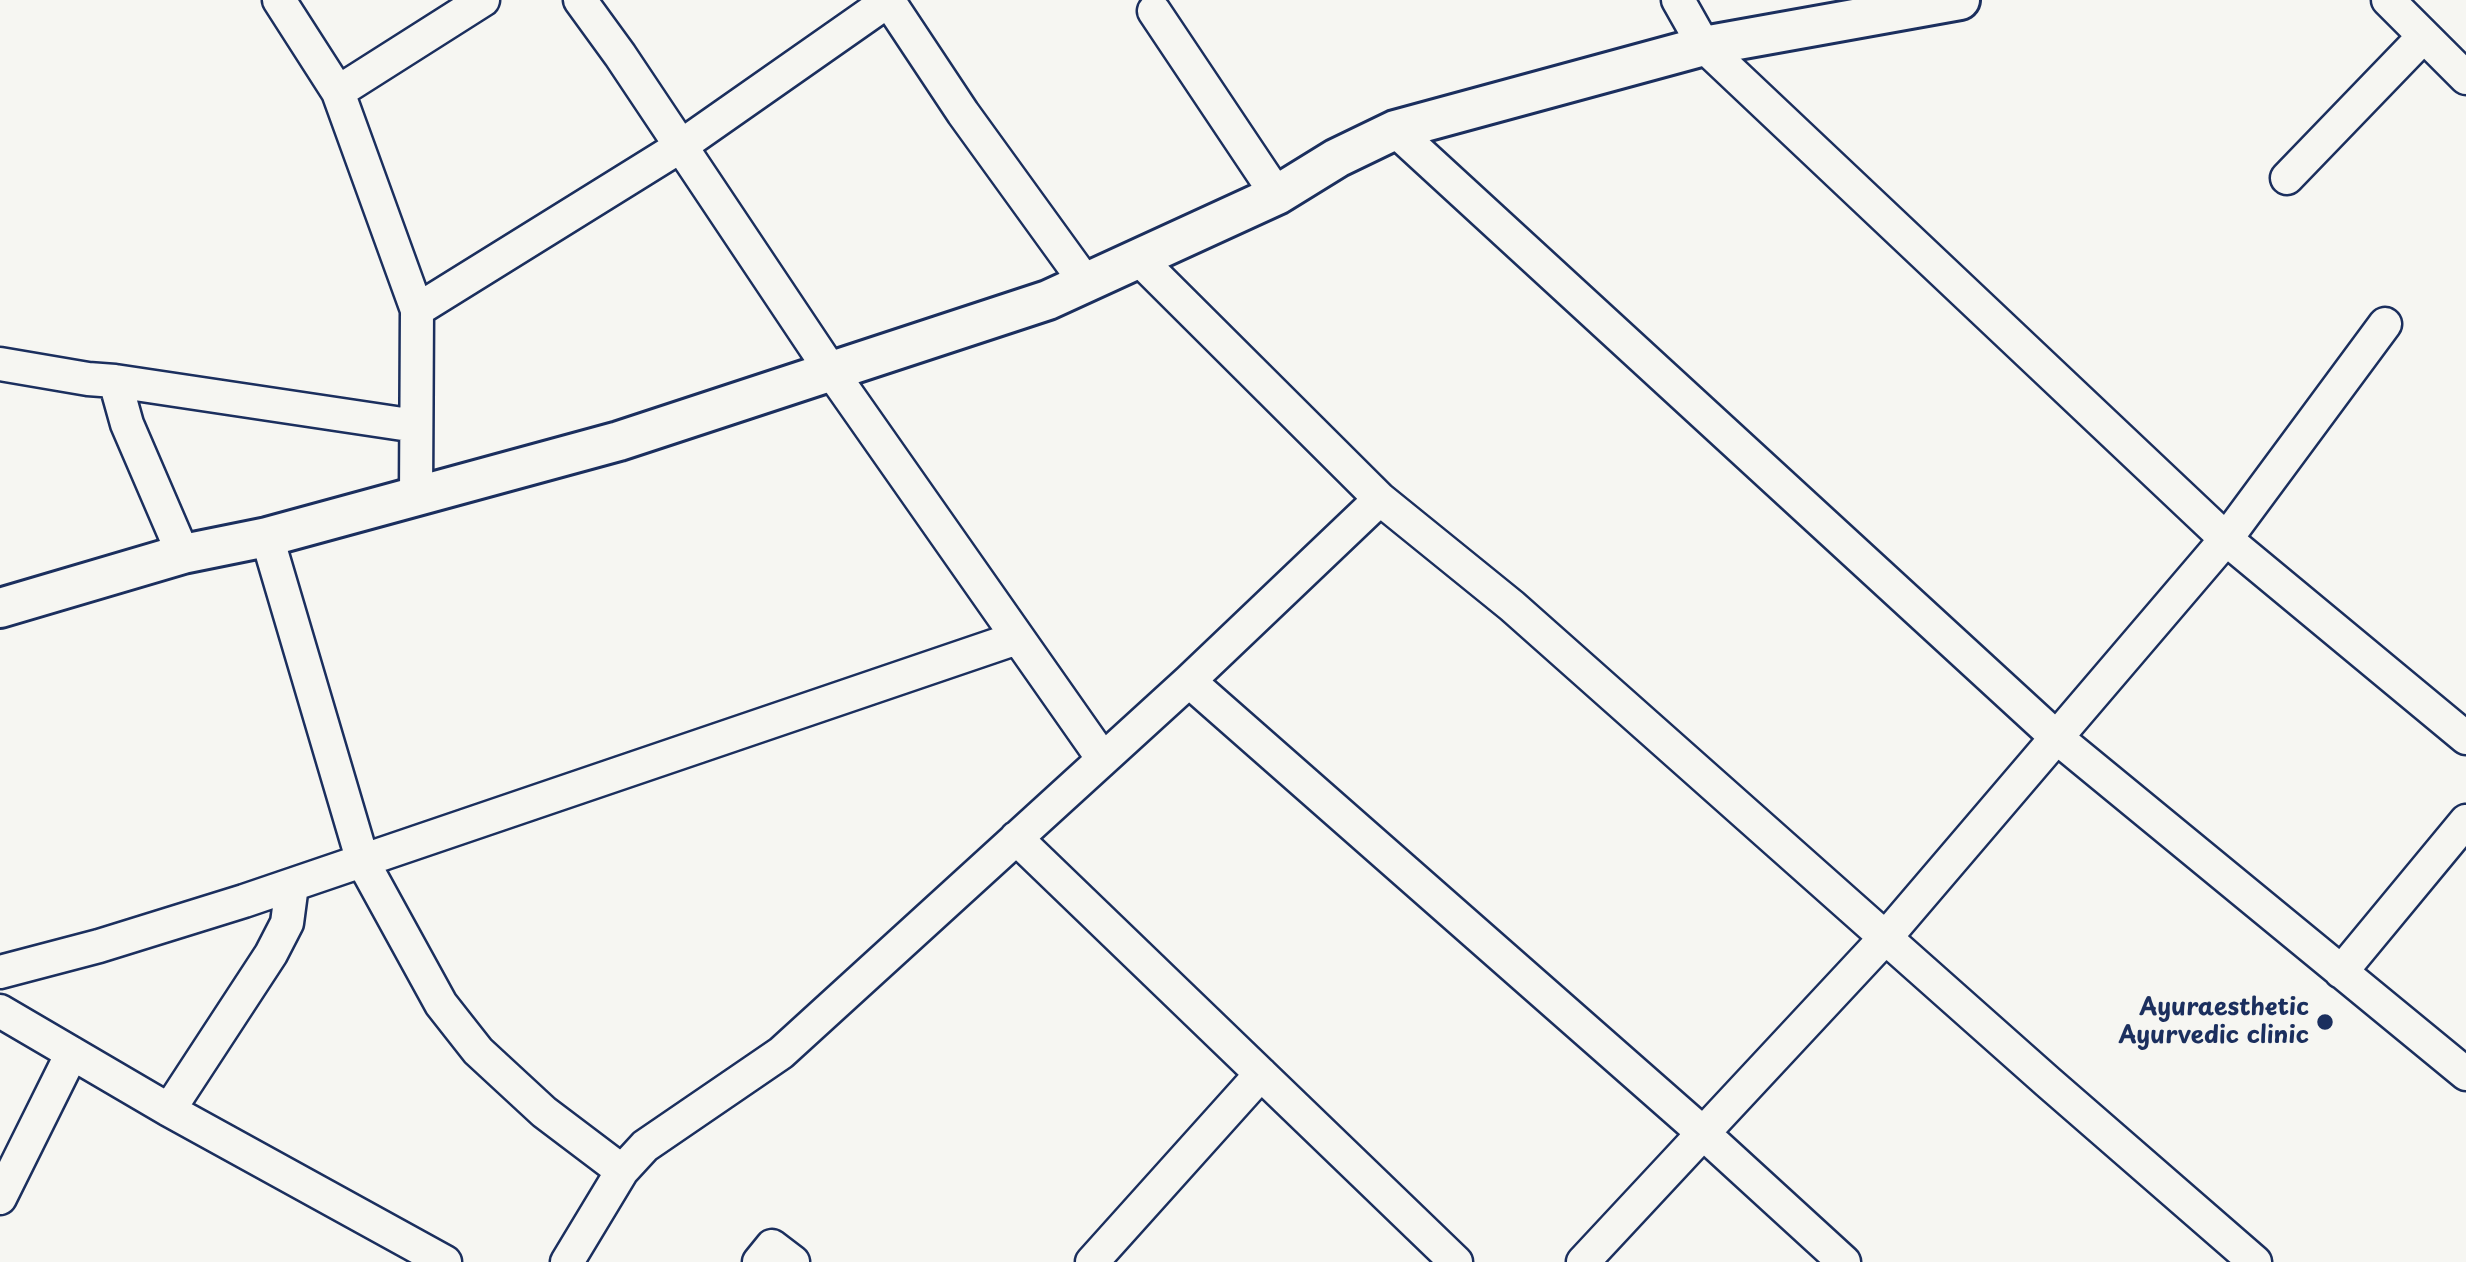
<!DOCTYPE html>
<html>
<head>
<meta charset="utf-8">
<style>
	body { margin:0 }
	canvas { display:block; background:#f6f6f2 }
</style>
</head>
<body>
<canvas width="2466" height="1262"></canvas>
<script>
const ctx = document.querySelector('canvas').getContext('2d');
ctx.lineJoin = 'round';
function strokePath(path, color, width, dash) {
  ctx.strokeStyle = color;
  ctx.lineWidth = width;
  ctx.lineCap = dash ? 'butt' : 'round';
  ctx.setLineDash(dash || []);
  ctx.stroke(path);
}
function write(font, color, halo, rows, align = 'center') {
  ctx.font = font + ' "Playpen Sans",sans-serif';
  ctx.lineWidth = 5;
  ctx.setLineDash([]);
  ctx.textBaseline = 'middle';
  ctx.strokeStyle = halo;
  ctx.fillStyle = color;
  for (const [text, x, y, turn = 0] of rows) {
    ctx.save();
    ctx.translate(x, y);
    ctx.rotate((+turn || 0) * Math.PI / 180);
    ctx.textAlign = isNaN(turn) ? turn : align;
    if (halo) ctx.strokeText(text, 0, 0);
    ctx.fillText(text, 0, 0);
    ctx.restore();
  }
}
const street = new Path2D(`
	M279 0 338 92 417 310 416 495
	M580 0 620 55 831 371 1103 759
	M888 0 963 113 1086 283
	M1678 0 1704 46 2226 539 2466 738
	M2388 0 2466 78
	M1154 11 1277 195
	M338 92 483 0
	M1395 130 2056 737 2466 1074
	M2287 178 2424 36
	M1138 258 1380 499
	M417 310 681 146 888 1
	M0 364 88 379 115 381 127 424 183 554
	M115 381 416 426
	M267 537 363 862 441 1004 478 1051 544 1112 622 1171
	M1189 681 1703 1133 1844 1262
	M1016 838 1456 1262
	M0 972 99 946 244 901 1017 638
	M2341 972 2466 821
	M0 1011 169 1110 445 1262
	M169 1110 271 954 287 923 292 885
	M0 1198 72 1053
	M567 1262 622 1171 645 1146 781 1053 1189 681 1380 499 1512 606 2048 1082 2255 1262
	M759 1262 772 1246 793 1262
	M1092 1262 1261 1074
	M1583 1262 1886 937 2226 539 2385 324`);
const secondary = new Path2D(`
	M0 608 183 554 267 537 619 441 1048 300 1277 195 1337 158 1395 130 1704 46 1960 0`);
strokePath(street, '#1b2f5e', 37);
strokePath(secondary, '#1b2f5e', 44);
strokePath(street, '#f6f6f2', 32);
strokePath(secondary, '#f6f6f2', 38);
for (const [x, y, r, color] of [
	[2325,1022,9,"#1b2f5e"]
]) {
  const dot = new Path2D();
  dot.arc(x, y, r, 0, 2 * Math.PI);
  ctx.fillStyle = color;
  ctx.fill(dot);
  strokePath(dot, '#f6f6f2', 2.5);
}
write('bold 24px', '#1b2f5e', '#f6f6f2', [
	["Ayuraesthetic",2309,1008],
	["Ayurvedic clinic",2309,1036]
], 'right');
</script>
</body>
</html>
